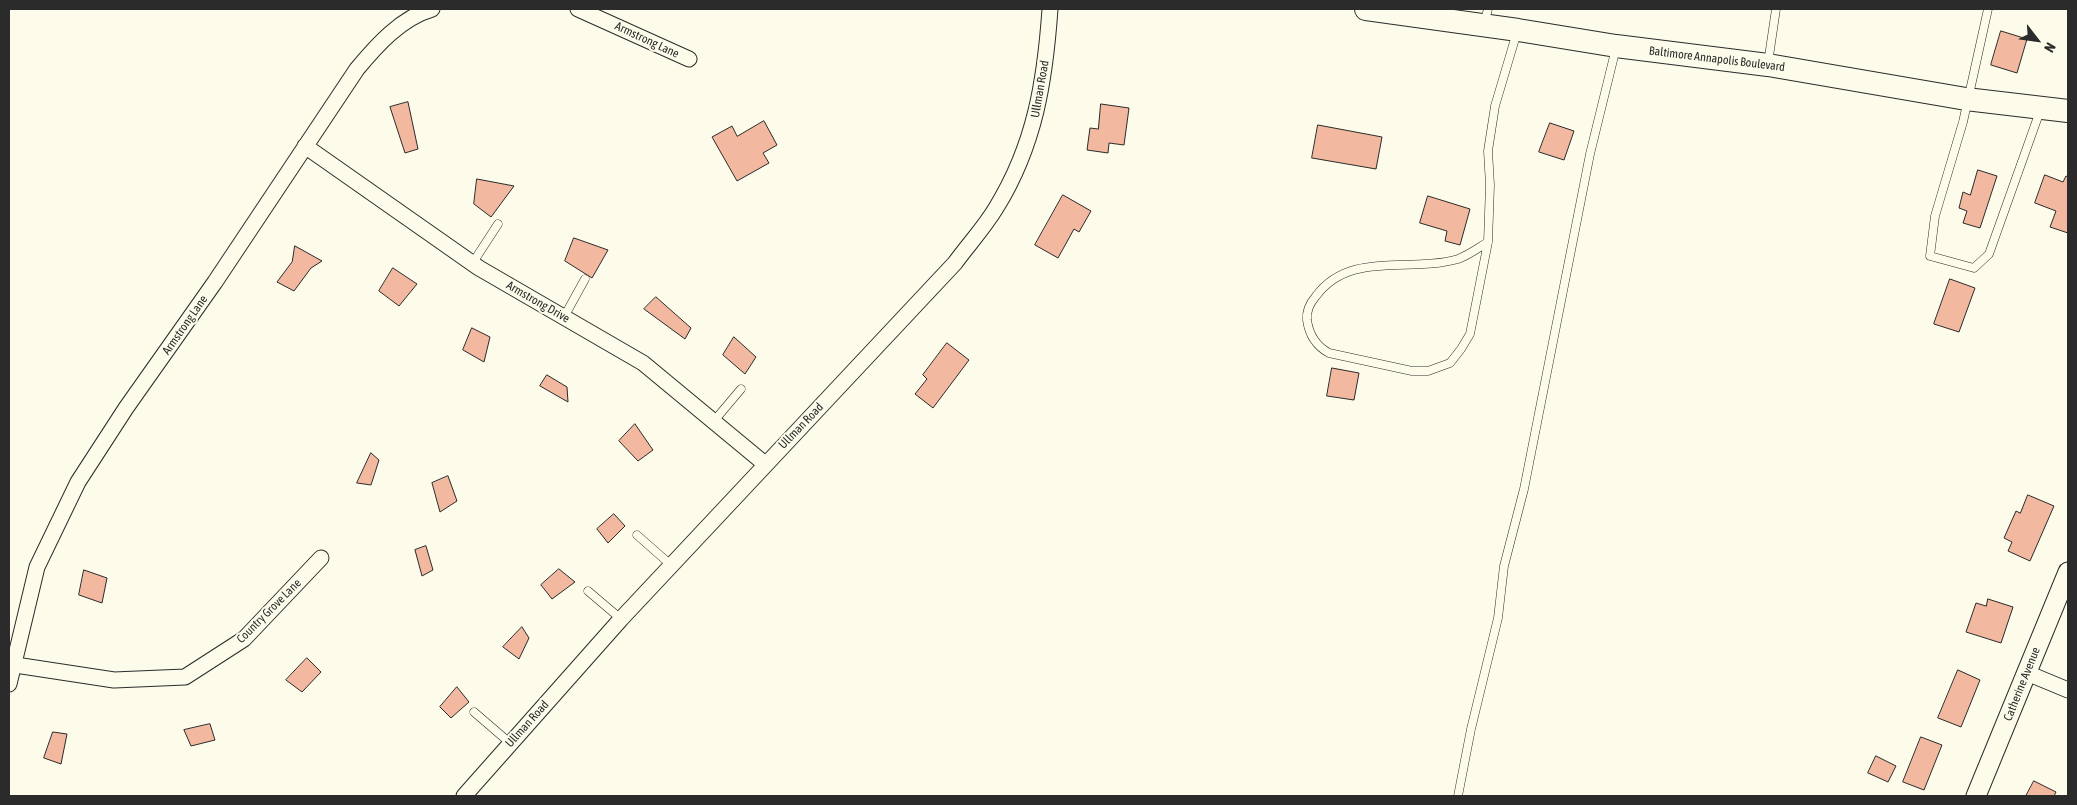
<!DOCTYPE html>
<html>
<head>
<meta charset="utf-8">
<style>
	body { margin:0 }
	#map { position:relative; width:2077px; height:805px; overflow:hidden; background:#fdfbea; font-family:"Asap Condensed",sans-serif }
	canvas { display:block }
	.frame { position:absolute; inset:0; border:10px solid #2b2b2b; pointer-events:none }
	.north { position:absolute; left:2012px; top:15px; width:50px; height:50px; -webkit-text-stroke:4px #fdfbea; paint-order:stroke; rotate:120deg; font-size:14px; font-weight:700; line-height:20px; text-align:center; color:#2b2b2b }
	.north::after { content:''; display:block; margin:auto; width:18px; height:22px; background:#2b2b2b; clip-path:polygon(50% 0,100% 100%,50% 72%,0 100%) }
</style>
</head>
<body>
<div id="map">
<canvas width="2077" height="805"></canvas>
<div class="frame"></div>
<div class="north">N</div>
</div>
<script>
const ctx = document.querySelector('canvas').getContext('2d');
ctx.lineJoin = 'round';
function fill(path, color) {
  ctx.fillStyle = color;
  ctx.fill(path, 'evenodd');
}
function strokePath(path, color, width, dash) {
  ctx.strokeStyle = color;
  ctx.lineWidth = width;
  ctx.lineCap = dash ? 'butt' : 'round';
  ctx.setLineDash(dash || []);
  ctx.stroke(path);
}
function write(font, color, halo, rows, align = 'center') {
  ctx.font = font + ' "Asap Condensed",sans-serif';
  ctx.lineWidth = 4;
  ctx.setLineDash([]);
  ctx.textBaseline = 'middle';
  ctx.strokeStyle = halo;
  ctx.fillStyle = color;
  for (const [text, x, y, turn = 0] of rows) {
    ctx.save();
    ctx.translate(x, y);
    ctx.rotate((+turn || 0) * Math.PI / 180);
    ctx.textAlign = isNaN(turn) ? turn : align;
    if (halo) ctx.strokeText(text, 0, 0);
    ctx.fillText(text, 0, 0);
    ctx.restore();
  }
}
const building = new Path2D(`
	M2001 31 2027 39 2017 73 1991 65Z
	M408 102 418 149 405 153 390 107Z
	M1101 104 1129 108 1124 145 1109 143 1108 153 1087 150 1090 128 1098 129Z
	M764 121 777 145 763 153 769 163 737 181 712 137 732 126 737 136Z
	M1550 123 1574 131 1564 160 1539 152Z
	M1318 125 1382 137 1376 169 1312 158Z
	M1978 170 1997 176 1980 228 1963 223 1967 211 1959 208 1963 192 1970 195Z
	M2045 175 2063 182 2066 176 2068 177V233L2050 227 2056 211 2035 203Z
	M477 179 514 186 491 217 474 204Z
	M1063 195 1091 211 1079 232 1074 229 1058 258 1035 245Z
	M1428 196 1470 209 1460 245 1445 241 1447 231 1420 223Z
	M574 238 608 250 592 278 565 261Z
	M295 246 322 261 311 268 294 291 277 282 292 262Z
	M393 268 417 284 399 306 379 291Z
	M1950 279 1975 288 1959 332 1934 324Z
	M656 297 691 328 685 339 644 309Z
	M472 328 490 337 484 362 463 350Z
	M734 337 756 357 745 374 723 355Z
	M947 343 969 360 933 408 915 394 927 379 923 375Z
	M1332 368 1359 373 1354 400 1327 396Z
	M547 375 567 387 568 402 540 386Z
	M635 424 653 450 638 461 619 441Z
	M371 453 379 460 371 485 357 483Z
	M448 476 457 501 440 512 432 483Z
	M2028 495 2054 506 2030 561 2008 551 2012 542 2004 538 2016 511 2020 513Z
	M614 514 625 526 608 543 597 529Z
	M426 546 433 570 422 576 415 550Z
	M559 569 575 582 552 599 541 585Z
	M84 570 107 578 102 603 79 595Z
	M1988 599 2013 607 2001 643 1966 632 1976 603 1986 606Z
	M522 627 529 638 519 659 503 647Z
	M307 658 321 672 302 692 286 680Z
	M1958 670 1980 680 1961 727 1938 718Z
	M457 687 469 702 451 718 440 707Z
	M210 724 215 740 191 746 184 730Z
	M53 732 67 734 61 764 44 758Z
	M1921 737 1942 745 1924 790 1903 782Z
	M1876 756 1896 766 1888 782 1868 773Z
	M2034 781 2056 792 2054 796H2026Z`);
fill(building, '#f2b8a0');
strokePath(building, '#2b2b2b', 1);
const service = new Path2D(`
	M1988 9 1963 122 1935 216 1930 256 1974 268 1989 254 2040 111
	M1484 24 1488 9
	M1768 63 1776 9
	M1488 242C1478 248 1469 255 1458 259 1410 273 1350 250 1316 296 1310 303 1306 310 1307 320 1309 334 1316 346 1329 353L1412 371H1428L1450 363 1461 349 1470 334 1488 242 1490 185 1488 151 1495 106 1517 32
	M472 264 498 224
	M564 317 585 279
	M714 421 741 389
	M637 535 671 565
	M588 591 621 619
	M474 712 510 743
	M1458 796 1471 729 1498 618 1504 566 1524 489 1590 154 1616 48`);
const minor = new Path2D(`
	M578 9 689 59
	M305 146 479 268 643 363 765 464
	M9 664 114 680 185 677 244 639 321 558
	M2027 673 2068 690
	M9 684 37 567 78 482 126 408 215 282 357 69C377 45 401 18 432 9
	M464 796 621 619 955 263C968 245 984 228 996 208 1035 145 1045 81 1050 9`);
const tertiary = new Path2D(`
	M1976 796 2068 572`);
const secondary = new Path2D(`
	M1366 9 1518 30 1616 46 1768 65 1966 99 2068 111`);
strokePath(service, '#2b2b2b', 9);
strokePath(minor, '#2b2b2b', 17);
strokePath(tertiary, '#2b2b2b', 21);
strokePath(secondary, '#2b2b2b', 24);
strokePath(service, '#fdfbea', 8);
strokePath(minor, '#fdfbea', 15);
strokePath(tertiary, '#fdfbea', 19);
strokePath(secondary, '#fdfbea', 22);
write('12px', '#2b2b2b', '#fdfbea', [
	["Armstrong Lane",647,40,25],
	["Baltimore Annapolis Boulevard",1717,59,7],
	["Ullman Road",1040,89,-80],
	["Armstrong Drive",538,302,30],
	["Armstrong Lane",185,325,-55],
	["Ullman Road",801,426,-46],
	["Country Grove Lane",269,611,-45],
	["Catherine Avenue",2022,684,-68],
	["Ullman Road",527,724,-48]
]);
</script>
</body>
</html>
